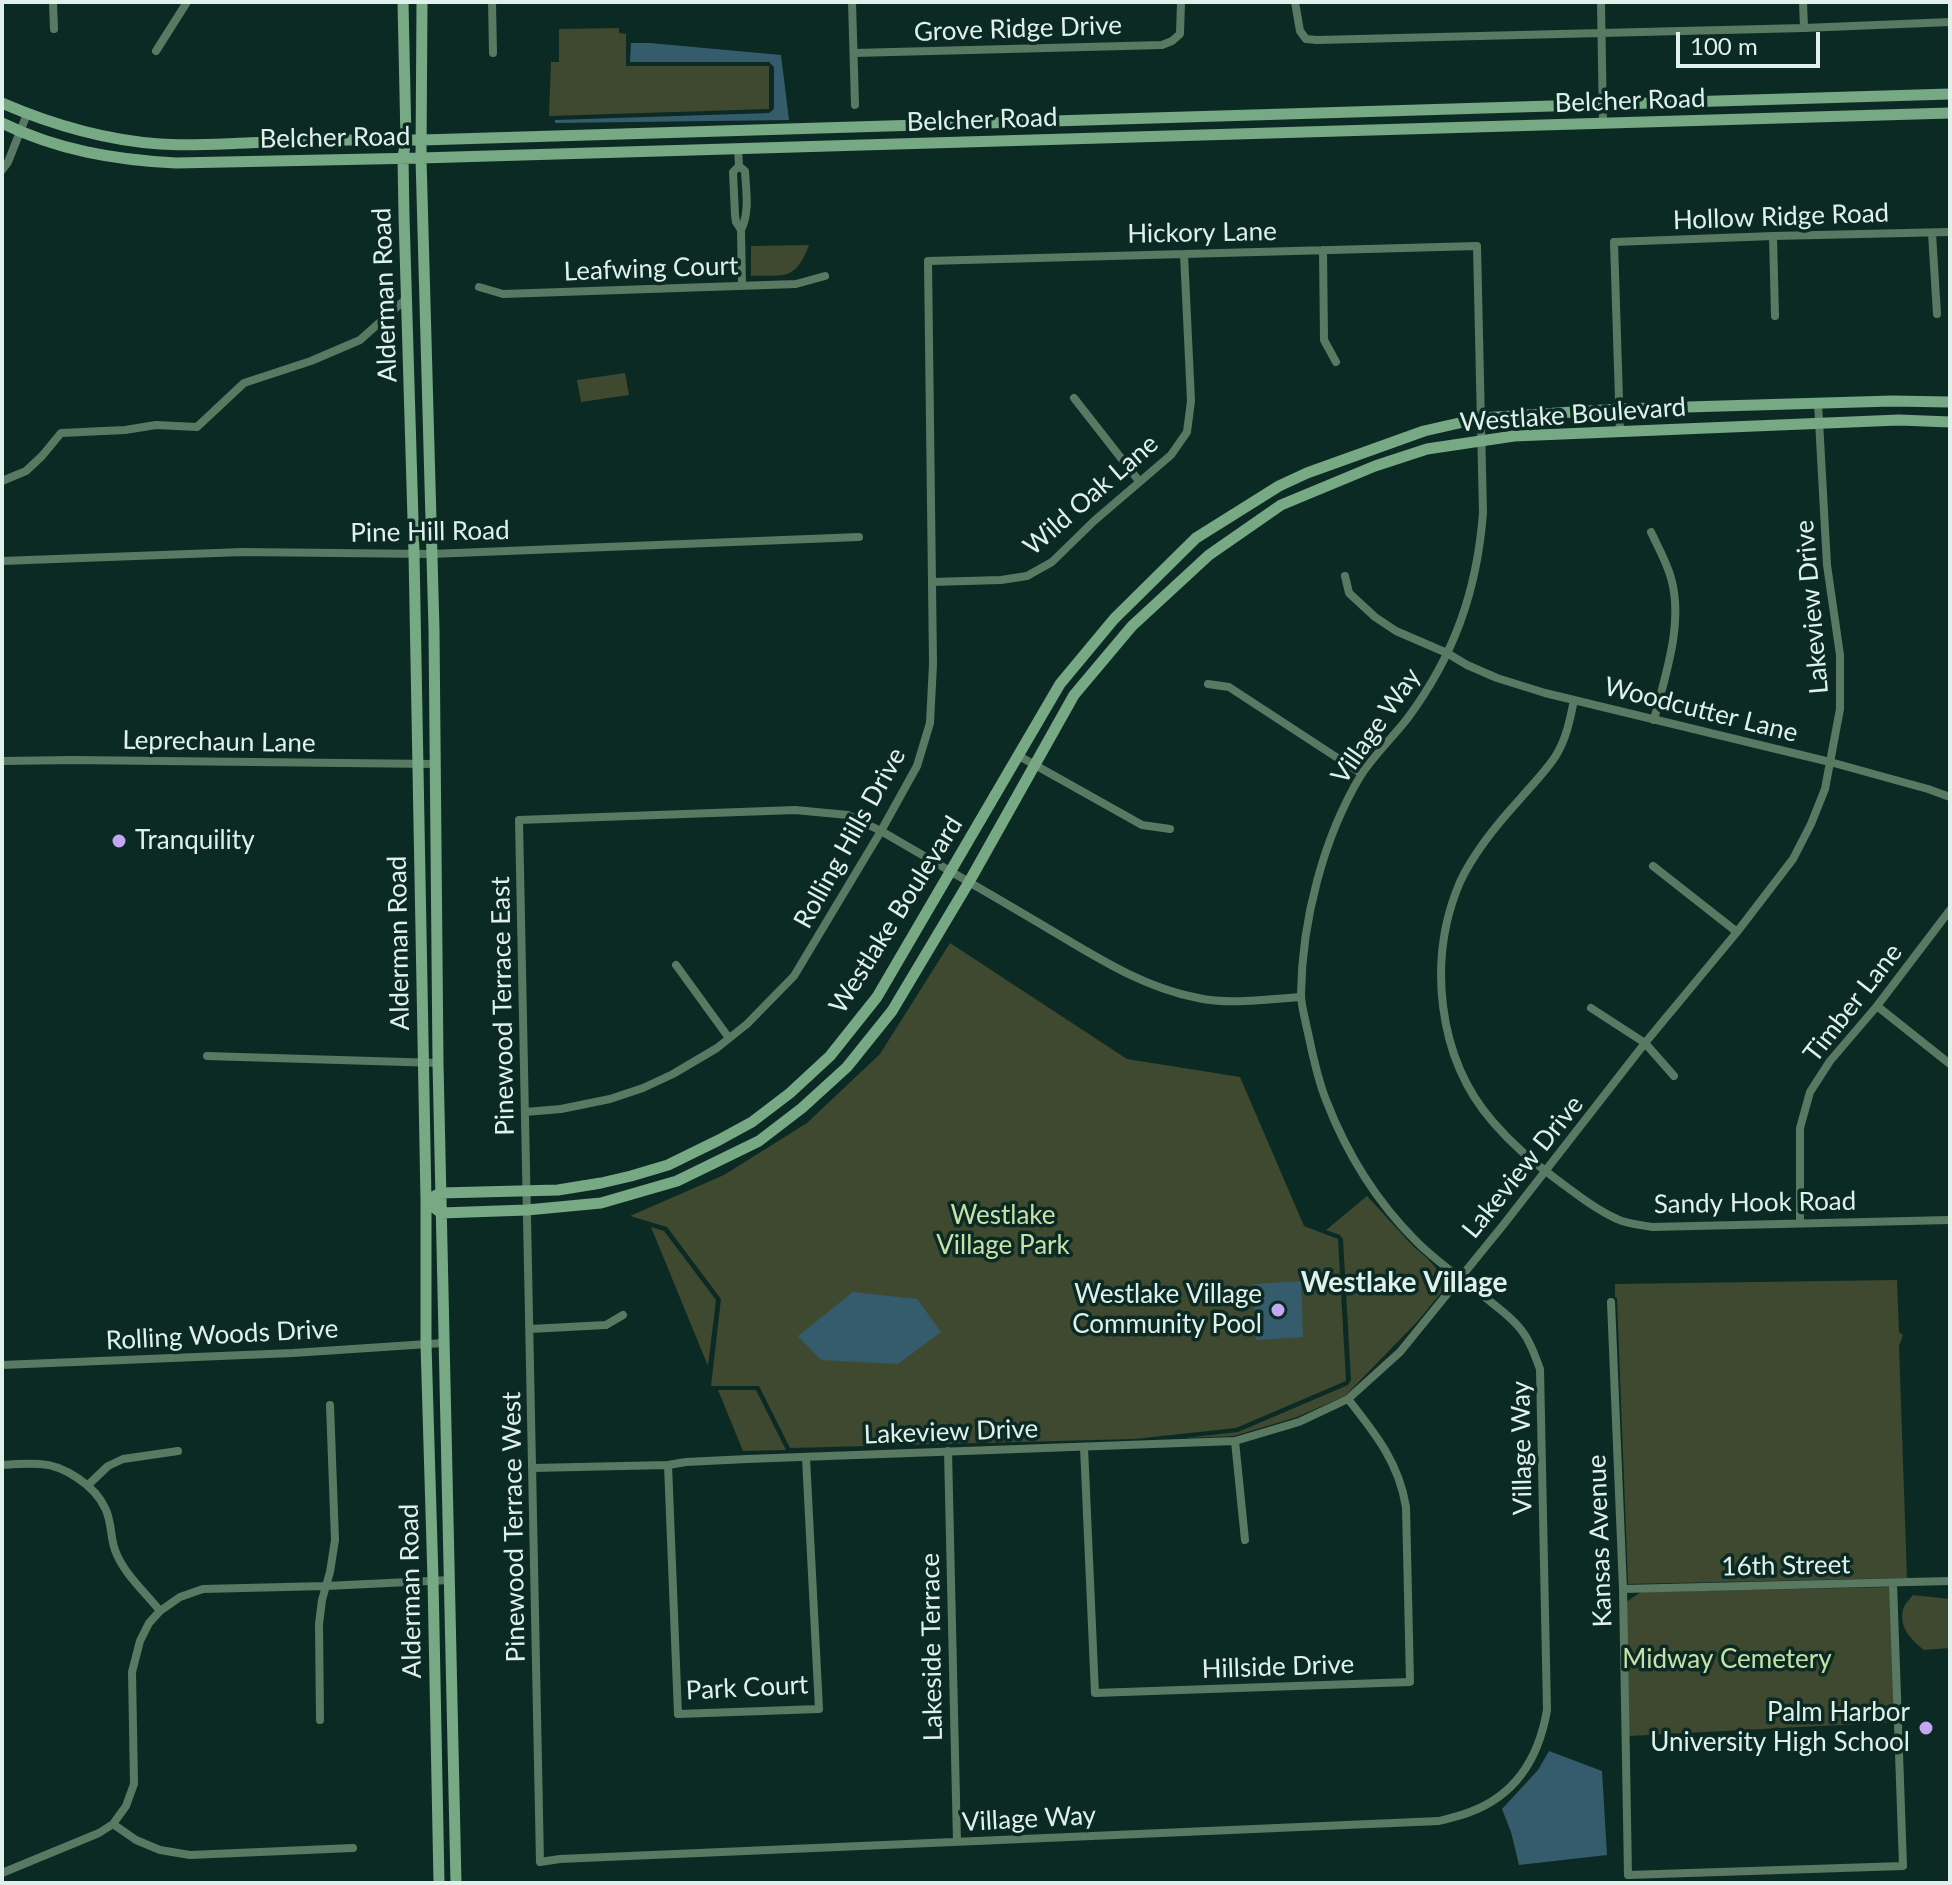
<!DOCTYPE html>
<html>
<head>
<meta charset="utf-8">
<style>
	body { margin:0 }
	#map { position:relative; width:1952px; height:1885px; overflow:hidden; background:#0c2a24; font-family:Lato,sans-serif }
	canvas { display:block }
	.frame { position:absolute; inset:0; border:4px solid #e0f1ec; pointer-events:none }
	.scale { position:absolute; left:1676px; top:32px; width:144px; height:36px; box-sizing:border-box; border:4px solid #e0f1ec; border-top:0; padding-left:10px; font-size:24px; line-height:28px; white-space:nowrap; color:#e0f1ec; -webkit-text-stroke:6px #0c2a24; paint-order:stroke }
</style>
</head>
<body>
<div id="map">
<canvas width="1952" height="1885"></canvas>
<div class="frame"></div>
<div class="scale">100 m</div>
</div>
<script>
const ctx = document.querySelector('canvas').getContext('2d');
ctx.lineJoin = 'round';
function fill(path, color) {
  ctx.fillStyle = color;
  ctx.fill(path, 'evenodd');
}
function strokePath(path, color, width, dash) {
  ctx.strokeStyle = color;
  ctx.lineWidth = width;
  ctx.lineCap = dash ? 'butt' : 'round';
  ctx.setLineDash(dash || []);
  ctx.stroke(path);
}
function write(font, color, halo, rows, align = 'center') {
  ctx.font = font + ' Lato,sans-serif';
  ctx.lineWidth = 7;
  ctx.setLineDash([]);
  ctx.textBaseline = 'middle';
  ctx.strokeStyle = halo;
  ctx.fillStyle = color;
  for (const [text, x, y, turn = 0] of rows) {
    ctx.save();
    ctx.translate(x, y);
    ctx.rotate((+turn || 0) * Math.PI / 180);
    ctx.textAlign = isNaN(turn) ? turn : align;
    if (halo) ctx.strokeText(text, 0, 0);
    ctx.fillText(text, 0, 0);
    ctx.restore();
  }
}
fill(new Path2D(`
	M619 28V33L626 34V66H769V109L549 116 551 62H559V29Z
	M809 245C795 281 786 275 751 276V246Z
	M625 373 629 395 581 402 577 380Z
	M950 943 1127 1059 1240 1077 1304 1226 1338 1239 1346 1381 1236 1428 1134 1439 790 1448 759 1386H711L721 1299 667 1227 630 1216 724 1175 807 1123 880 1054Z
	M1367 1196 1413 1246 1427 1258 1449 1283 1417 1322 1345 1396 1297 1417 1234 1436 1185 1438 1238 1432 1348 1385 1351 1380 1343 1239 1340 1235 1326 1230Z
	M651 1227 664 1231 716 1300 708 1366Z
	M1897 1280 1899 1332 1903 1335 1899 1346 1907 1578 1628 1584 1617 1298 1615 1297V1284Z
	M718 1390H756L786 1450 743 1451Z
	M1894 1587 1898 1722 1629 1736 1626 1602 1641 1592Z
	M1913 1595 1950 1599V1648L1924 1650C1911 1640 1897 1625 1904 1607 1906 1602 1910 1599 1913 1595Z`), '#3e4930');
fill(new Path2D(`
	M631 43H650L781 55 789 120 555 123V120L769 113 774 109V67L769 62H630Z
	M1301 1281 1303 1337 1256 1340 1253 1284Z
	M853 1292 917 1299 941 1332 898 1364 821 1360 798 1336Z
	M1549 1751 1602 1771 1607 1855 1519 1865 1511 1832 1502 1809 1538 1770Z`), '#355c6c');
strokePath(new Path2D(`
	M53 2 54 29
	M492 2 493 53
	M852 2 855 105
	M1295 2 1300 31 1306 39 1317 40 1804 28 1950 22
	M1601 2 1603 124
	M1803 2 1804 28
	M156 51 187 2
	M854 53 1162 45 1172 41 1180 34 1181 2
	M738 148 739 166 745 171C746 191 750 212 741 230L742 286
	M739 166 733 172 735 215 736 222 741 230
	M2 170 8 162 27 114
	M1932 233 1937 314
	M1773 236 1775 316
	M1323 250 1324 340 1336 362
	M479 287 503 294 796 284 825 276
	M1074 398 1139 481
	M1620 431 1614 242 1773 236 1950 232
	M2 481 26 471 42 456 61 433 125 430 156 425 197 427 244 383 311 361 360 340 407 298
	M1651 532C1658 547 1667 563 1671 578 1684 624 1665 675 1654 720
	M2 561 242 552 431 554 859 537
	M1345 576 1349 593 1375 617 1396 631 1447 653 1467 665 1497 678 1545 693 1830 762 1928 789 1950 797
	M932 582 1001 580 1027 576 1052 562 1094 521 1171 455 1187 432 1191 401 1184 254
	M1208 684 1229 687 1362 774
	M1574 700C1570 720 1566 740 1555 757 1545 772 1532 785 1520 799 1498 823 1474 852 1460 882 1427 959 1437 1058 1493 1122 1511 1143 1534 1163 1556 1179 1575 1193 1595 1209 1617 1219 1627 1224 1641 1225 1652 1227L1950 1220
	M1019 756 1142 825 1170 829
	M2 761 72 760 435 764
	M1653 866 1737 932
	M676 965 729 1038
	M1877 1006 1950 1064
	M1591 1008 1645 1043 1674 1076
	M207 1056 438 1063
	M525 1112 561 1109 610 1099 643 1088 673 1074 717 1048 747 1024 794 976 881 831 917 766 930 723 933 664 928 261 1477 246 1483 513C1477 591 1454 656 1407 719 1392 738 1374 755 1361 775 1323 838 1302 921 1301 994 1301 1004 1304 1014 1306 1024 1312 1050 1316 1075 1326 1100 1346 1152 1376 1201 1416 1241 1437 1262 1463 1280 1486 1298 1498 1308 1513 1318 1522 1331 1531 1342 1535 1356 1540 1369L1547 1710C1539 1757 1516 1795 1470 1812 1460 1816 1449 1818 1439 1821L560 1859 540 1862 519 820 795 810 848 815 881 831C936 863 990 894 1044 926 1093 955 1141 987 1198 998 1231 1005 1268 999 1301 997
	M1800 1223V1128L1810 1092 1830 1061 1877 1006 1950 910
	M1611 1302 1623 1589 1628 1875 1903 1866 1893 1583
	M530 1329 606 1325 623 1315
	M2 1365 293 1353 443 1343
	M1235 1441 1245 1540
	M1084 1447 1095 1693 1410 1682 1406 1507C1399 1463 1375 1433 1348 1399
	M948 1451 957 1842
	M2 1465C14 1464 27 1463 40 1464 64 1465 95 1486 105 1508 112 1521 110 1537 115 1550 123 1573 145 1592 160 1611
	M668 1465 678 1714 819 1709 806 1458
	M533 1468 668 1465 686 1462 747 1459 1235 1441 1299 1422 1348 1399 1400 1352 1504 1224 1645 1043 1737 932 1793 859 1811 824 1825 789 1840 709V655L1827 565 1818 403
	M88 1485 108 1466 123 1459 178 1451
	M1623 1589 1950 1581
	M320 1720 319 1624 322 1600 330 1572 335 1540 330 1405
	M113 1824 136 1840 160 1850 190 1855 353 1848
	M2 1873 99 1833 113 1824 126 1806 134 1784 132 1672 140 1641 149 1623 160 1611 180 1597 203 1589 326 1586 450 1580`), '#5a7962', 8);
strokePath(new Path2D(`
	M403 2 406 140 403 157 404 216 414 553 426 1201V1344L433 1579 439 1883
	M422 2 421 158 434 629 438 1063 456 1883
	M2 103C53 125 105 140 160 144 188 146 217 144 246 143 304 141 363 138 422 140L1950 94
	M2 123C57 150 115 160 176 163L421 158 1950 113
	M1950 402 1892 401 1619 409 1481 418 1424 431 1307 473 1279 486 1196 538 1114 619 1060 684 877 997 830 1056 790 1093 752 1122 719 1140 668 1165 631 1176 601 1183 558 1190 440 1193 426 1201 441 1213 527 1210 601 1203 677 1181 759 1141 802 1108 847 1067 892 1011 969 882 1074 695 1132 626 1209 555 1281 505 1375 466 1427 449 1514 436 1899 420 1950 422`), '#77a985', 11);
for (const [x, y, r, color] of [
	[119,841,8,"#c4a7f1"],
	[1278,1310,8,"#c4a7f1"],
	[1926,1728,8,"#c4a7f1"]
]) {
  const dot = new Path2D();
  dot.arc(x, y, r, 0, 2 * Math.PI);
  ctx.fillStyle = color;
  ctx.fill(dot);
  strokePath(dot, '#0c2a24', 3);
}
write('26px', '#e0f1ec', '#0c2a24', [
	["Grove Ridge Drive",1018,29,-2],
	["Belcher Road",1630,101,-2],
	["Belcher Road",982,120,-2],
	["Belcher Road",335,138,-1],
	["Hollow Ridge Road",1781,217,-2],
	["Hickory Lane",1202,233,-1],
	["Leafwing Court",651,269,-2],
	["Alderman Road",385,295,-92],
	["Westlake Boulevard",1573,415,-4],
	["Wild Oak Lane",1091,495,-41],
	["Pine Hill Road",430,532,-1],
	["Lakeview Drive",1812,607,-95],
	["Woodcutter Lane",1701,710,14],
	["Village Way",1376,726,-55],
	["Leprechaun Lane",219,742,1],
	["Rolling Hills Drive",850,838,-61],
	["Westlake Boulevard",896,915,-58],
	["Alderman Road",399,943,-91],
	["Timber Lane",1853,1003,-52],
	["Pinewood Terrace East",503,1006,-91],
	["Lakeview Drive",1523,1167,-51],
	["Sandy Hook Road",1755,1203,-1],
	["Rolling Woods Drive",222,1335,-3],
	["Lakeview Drive",951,1432,-2],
	["Village Way",1522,1448,-91],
	["Pinewood Terrace West",514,1527,-91],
	["Kansas Avenue",1600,1541,-92],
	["16th Street",1786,1566,-1],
	["Alderman Road",411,1591,-91],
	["Lakeside Terrace",932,1647,-91],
	["Hillside Drive",1278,1667,-2],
	["Park Court",747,1688,-3],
	["Village Way",1029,1819,-3]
]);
write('26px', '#e0f1ec', '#0c2a24', [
	["Tranquility",135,841,"left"],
	["Westlake Village",1262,1295],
	["Community Pool",1262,1325],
	["Palm Harbor",1910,1713],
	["University High School",1910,1743]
], 'right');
write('26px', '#c7e1a8', '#0c2a24', [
	["Westlake",1003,1216],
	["Village Park",1003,1246],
	["Midway Cemetery",1727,1660]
]);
write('bold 28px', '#e0f1ec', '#0c2a24', [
	["Westlake Village",1404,1283]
]);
</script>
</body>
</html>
